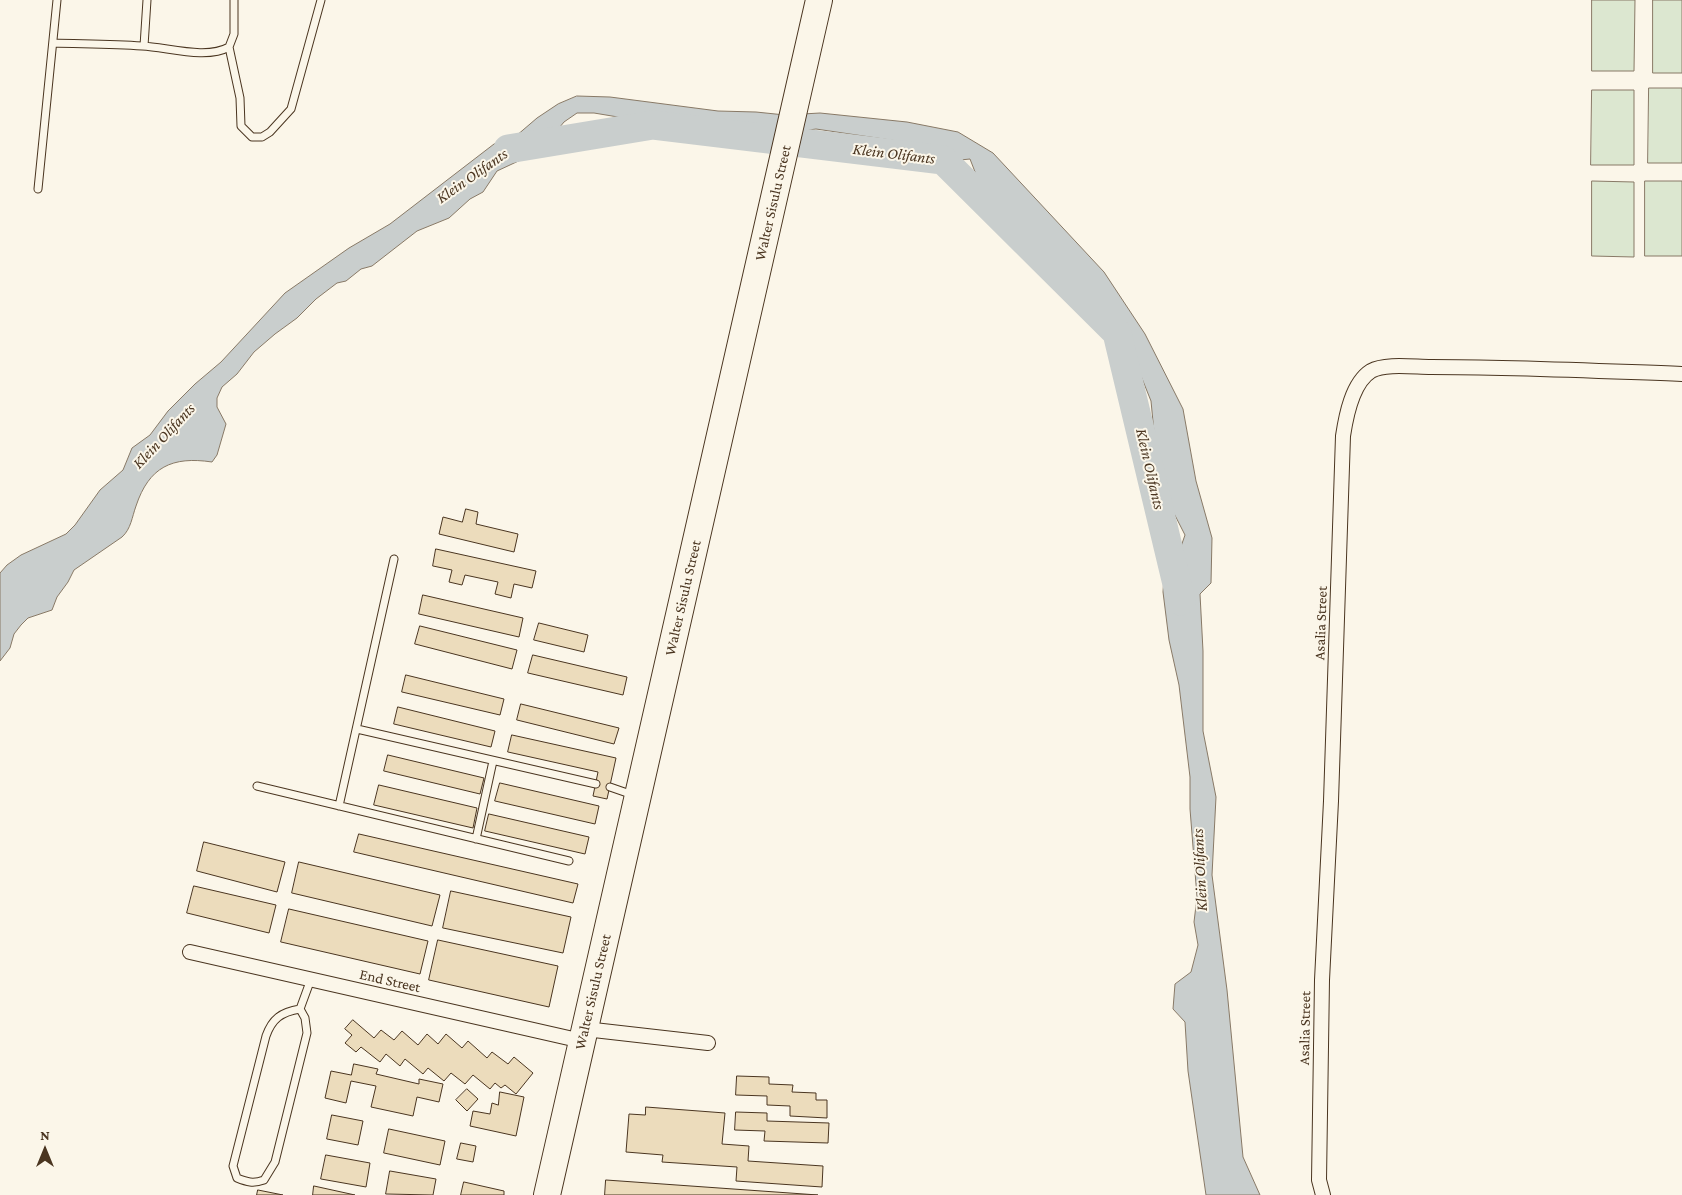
<!DOCTYPE html>
<html>
<head>
<meta charset="utf-8">
<style>
	body { margin:0 }
	#map { position:relative; width:1682px; height:1195px; overflow:hidden; background:#fbf6e9; font-family:"Crimson Pro",serif }
	canvas { display:block }
	.north { position:absolute; left:20px; top:1125px; width:50px; height:50px; -webkit-text-stroke:4px #fbf6e9; paint-order:stroke; rotate:0deg; font-size:14px; font-weight:700; line-height:20px; text-align:center; color:#4a3520 }
	.north::after { content:''; display:block; margin:auto; width:18px; height:22px; background:#4a3520; clip-path:polygon(50% 0,100% 100%,50% 72%,0 100%) }
</style>
</head>
<body>
<div id="map">
<canvas width="1682" height="1195"></canvas>
<div class="north">N</div>
</div>
<script>
const ctx = document.querySelector('canvas').getContext('2d');
ctx.lineJoin = 'round';
function fill(path, color) {
  ctx.fillStyle = color;
  ctx.fill(path, 'evenodd');
}
function strokePath(path, color, width, dash) {
  ctx.strokeStyle = color;
  ctx.lineWidth = width;
  ctx.lineCap = dash ? 'butt' : 'round';
  ctx.setLineDash(dash || []);
  ctx.stroke(path);
}
function write(font, color, halo, rows, align = 'center') {
  ctx.font = font + ' "Crimson Pro",serif';
  ctx.lineWidth = 4;
  ctx.setLineDash([]);
  ctx.textBaseline = 'middle';
  ctx.strokeStyle = halo;
  ctx.fillStyle = color;
  for (const [text, x, y, turn = 0] of rows) {
    ctx.save();
    ctx.translate(x, y);
    ctx.rotate((+turn || 0) * Math.PI / 180);
    ctx.textAlign = isNaN(turn) ? turn : align;
    if (halo) ctx.strokeText(text, 0, 0);
    ctx.fillText(text, 0, 0);
    ctx.restore();
  }
}
const green = new Path2D(`
	M1592 0H1635L1634 71H1592Z
	M1653 0H1682V73H1653Z
	M1649 88H1682V163H1648Z
	M1592 90H1634V165H1591Z
	M1592 181 1634 182V257L1592 256Z
	M1645 181H1682V256H1645Z`);
fill(green, '#dce7d0');
strokePath(green, '#887966', 1);
const water = new Path2D(`
	M577 96 610 97 718 111 756 112 785 115 820 113 907 122 958 132 993 153 1104 272 1145 334 1183 409 1196 481 1212 538 1211 583 1200 594 1203 651V731L1216 797 1212 875 1227 990 1243 1157 1260 1195H1206L1188 1071 1185 1022 1173 1009 1175 984 1191 972 1198 945 1194 922 1197 897 1190 809V777L1179 685 1169 640 1163 592 1164 576 1178 555 1185 535 1159 484 1151 401 1141 376 1113 348 1102 327 1093 296 1003 201 977 177 970 159 960 160 932 153 897 141 816 129 780 134 694 122H678L663 118 630 119 594 113H577L564 122 540 151 497 171 483 192 470 199 449 218 417 231 372 266 361 269 346 281 337 283 316 299 297 318 275 334 254 352 237 374 222 387 217 398V407L226 424 217 455 212 462C172 456 149 467 136 506 132 517 131 529 122 537L74 570 68 582 57 597 52 610 28 618 21 625 14 634 10 648 0 661V573L7 565 21 555 66 534 75 525 100 490 123 470 132 448 150 435 168 411 195 384 221 362 285 293 349 248 390 224 494 144 516 136 537 118 558 104Z`);
fill(water, '#c9cecd');
strokePath(water, '#887966', 1);
strokePath(new Path2D(`
	M508 149 653 125 943 160 1117 333 1181 601`), '#c9cecd', 29);
const building = new Path2D(`
	M466 509 478 512 476 524 518 534 514 552 439 534 443 517 462 522Z
	M436 549 536 571 532 588 514 584 511 598 495 594 498 582 465 575 462 585 449 582 452 570 433 566Z
	M423 595 523 618 519 637 419 614Z
	M539 623 588 635 584 652 534 640Z
	M420 626 517 650 512 669 415 644Z
	M533 655 627 677 623 695 528 673Z
	M406 675 504 699 500 715 402 692Z
	M521 704 619 728 614 744 517 720Z
	M398 707 495 731 491 747 394 724Z
	M512 735 616 758 607 799 593 796 598 772 508 752Z
	M388 755 484 778 480 794 384 771Z
	M500 783 599 806 595 824 495 801Z
	M379 785 477 808 473 828 374 805Z
	M489 814 589 837 585 854 485 831Z
	M359 834 578 884 573 903 354 852Z
	M204 842 285 862 277 892 197 871Z
	M299 862 440 895 432 926 292 893Z
	M194 886 276 905 269 933 187 913Z
	M451 891 571 917 563 953 443 928Z
	M289 909 428 941 420 974 281 942Z
	M438 940 558 966 549 1007 429 980Z
	M353 1020 374 1038 381 1030 394 1040 402 1031 418 1045 427 1034 438 1044 446 1034 462 1048 468 1041 487 1058 492 1052 508 1064 514 1057 533 1073 516 1094 505 1085 501 1088 495 1083 490 1089 473 1075 465 1084 451 1073 444 1081 428 1068 423 1074 405 1059 400 1066 386 1054 380 1062 361 1047 356 1052 345 1043 352 1035 345 1029Z
	M354 1064 378 1069 376 1074 419 1084V1079L443 1084 439 1102 417 1097 413 1116 371 1107 376 1086 351 1081 346 1103 325 1098 331 1071 351 1075Z
	M737 1076 769 1077V1084L793 1085 792 1092 816 1093V1100H827V1118L790 1116V1106L767 1105V1096L736 1095Z
	M467 1089 478 1099 467 1111 456 1100Z
	M500 1092 524 1097 516 1136 470 1126 473 1111 490 1114 492 1103 498 1105Z
	M646 1107 725 1113 722 1144 749 1146 748 1161 823 1166 822 1187 736 1181 737 1167 662 1162 663 1155 626 1152 629 1114 645 1115Z
	M736 1112 767 1113V1121L829 1123 828 1143 764 1141 765 1131 735 1130Z
	M332 1115 363 1121 358 1145 327 1139Z
	M389 1129 445 1141 440 1165 384 1153Z
	M461 1143 476 1146 473 1162 457 1159Z
	M326 1155 370 1163 366 1187 321 1179Z
	M390 1171 436 1179 433 1195 386 1194Z
	M606 1180 818 1195H605Z
	M464 1182 504 1191V1195H461Z
	M314 1186 355 1195H313Z
	M258 1190 283 1195H257Z`);
fill(building, '#ecdcbc');
strokePath(building, '#4a3520', 1);
const lane = new Path2D(`
	M53 43C82 44 112 44 142 46 167 47 206 60 229 47L234 34V0
	M144 46 147 0
	M229 47 240 98 241 126 252 137H262L270 132 291 109 321 0
	M38 189 57 0
	M357 729 596 784
	M257 786 569 861
	M610 787 633 795
	M339 806 394 559
	M476 839 493 761
	M300 1009C281 1012 272 1019 266 1036L233 1166 237 1178C247 1182 253 1184 264 1180L275 1162 307 1033 305 1018 300 1009 311 979`);
const street = new Path2D(`
	M190 952 582 1041
	M585 1029 708 1043
	M1323 1195 1319 1180 1322 980 1331 801 1343 436C1346 416 1352 383 1371 371 1385 363 1414 367 1431 367 1514 367 1598 371 1682 374`);
const highway = new Path2D(`
	M547 1195 819 0`);
strokePath(lane, '#4a3520', 9);
strokePath(street, '#4a3520', 16);
strokePath(highway, '#4a3520', 28);
strokePath(lane, '#fbf6e9', 7);
strokePath(street, '#fbf6e9', 14);
strokePath(highway, '#fbf6e9', 26);
write('15px', '#4a3520', '#fbf6e9', [
	["Walter Sisulu Street",773,203,-77],
	["Walter Sisulu Street",683,598,-77],
	["Asalia Street",1321,623,-88],
	["End Street",390,981,13],
	["Walter Sisulu Street",593,992,-77],
	["Asalia Street",1305,1028,-89]
]);
write('italic 16px', '#4a3520', '#fbf6e9', [
	["Klein Olifants",894,154,7],
	["Klein Olifants",472,176,-35],
	["Klein Olifants",164,436,-47],
	["Klein Olifants",1150,469,77],
	["Klein Olifants",1200,870,-93]
]);
</script>
</body>
</html>
